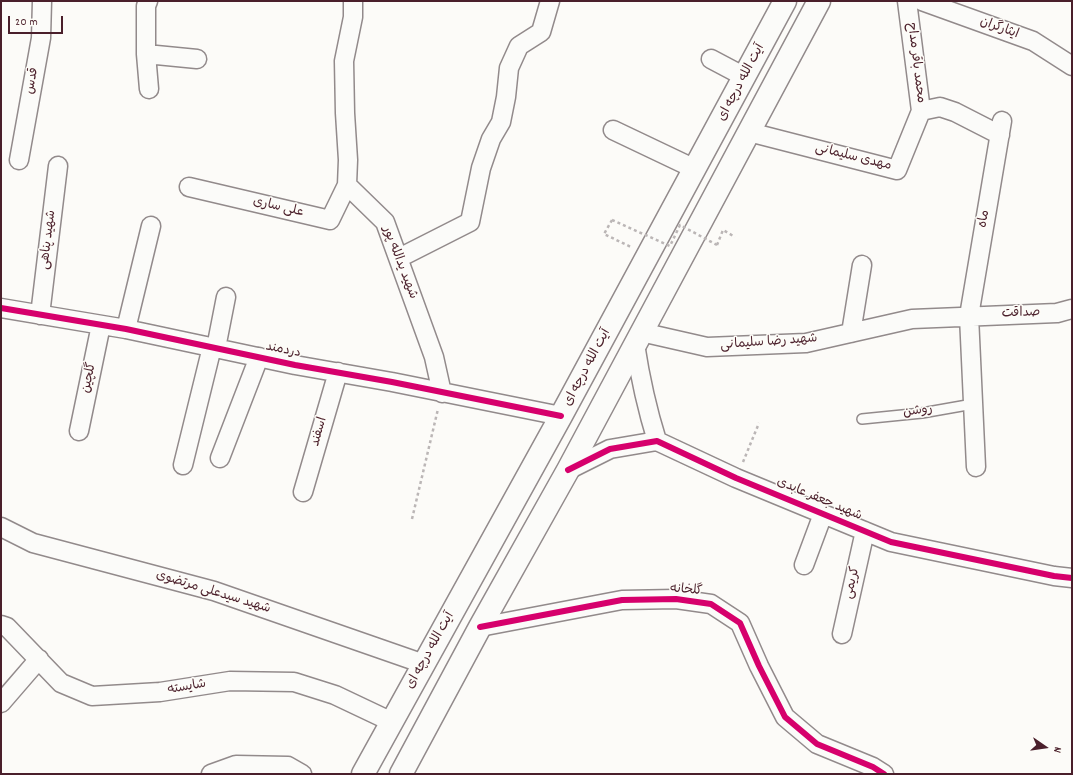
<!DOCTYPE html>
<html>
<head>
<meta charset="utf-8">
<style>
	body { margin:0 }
	#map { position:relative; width:1073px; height:775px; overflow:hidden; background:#fcfbf8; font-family:Dekko,sans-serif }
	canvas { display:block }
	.frame { position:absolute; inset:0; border:2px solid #4a1f2b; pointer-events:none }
	.north { position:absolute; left:1025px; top:727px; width:40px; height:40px; -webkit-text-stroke:3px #fdfcf7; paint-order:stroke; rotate:103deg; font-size:11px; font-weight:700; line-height:16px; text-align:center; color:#4a1f2b }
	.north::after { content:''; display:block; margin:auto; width:14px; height:18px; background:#4a1f2b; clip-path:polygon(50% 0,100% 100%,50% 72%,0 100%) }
	.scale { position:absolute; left:8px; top:16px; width:55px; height:18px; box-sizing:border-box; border:2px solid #4a1f2b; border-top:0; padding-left:5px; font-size:12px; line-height:14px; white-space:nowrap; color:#4a1f2b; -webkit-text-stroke:3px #fdfcf7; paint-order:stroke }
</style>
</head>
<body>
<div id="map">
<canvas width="1073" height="775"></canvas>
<div class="frame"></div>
<div class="north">N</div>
<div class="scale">20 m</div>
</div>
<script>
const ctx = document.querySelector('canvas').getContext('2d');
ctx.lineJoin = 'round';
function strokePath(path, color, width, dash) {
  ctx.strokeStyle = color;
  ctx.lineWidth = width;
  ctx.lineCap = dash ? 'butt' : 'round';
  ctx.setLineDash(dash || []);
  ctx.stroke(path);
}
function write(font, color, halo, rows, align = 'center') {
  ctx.font = font + ' Dekko,"Playpen Sans Arabic",sans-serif';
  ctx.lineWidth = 3;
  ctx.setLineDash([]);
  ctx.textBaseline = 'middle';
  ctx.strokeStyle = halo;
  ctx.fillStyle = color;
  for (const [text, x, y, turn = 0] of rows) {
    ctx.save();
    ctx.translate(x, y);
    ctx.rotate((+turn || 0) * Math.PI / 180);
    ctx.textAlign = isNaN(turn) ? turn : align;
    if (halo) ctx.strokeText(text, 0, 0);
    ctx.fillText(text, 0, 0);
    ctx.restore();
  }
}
const service = new Path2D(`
	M862 419 922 413 973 404`);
const minor = new Path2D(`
	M148 1 146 6V54L149 89
	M353 1V17L344 61 345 113 348 160 347 185 385 222 434 357 442 393
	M907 1 921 111 940 107 955 112 1000 135
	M922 1 1033 41 1072 66
	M146 54 197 59
	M711 59 745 77
	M613 130 695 169
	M749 132 897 170 921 111
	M19 160 41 38 42 1
	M189 187 330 220 347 185
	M399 258 470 222 481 168 491 139 501 122 506 97 509 68 519 46 541 32 550 1
	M1 308 126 329 295 365 392 382 561 416
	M40 315 58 166
	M126 329 151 226
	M641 332 707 347 806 343 912 319 1057 313 1072 309
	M851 333 862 265
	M635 344C640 377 647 409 657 441
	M216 348 226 297
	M79 431 101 325
	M220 458 259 357
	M183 465 212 347
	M976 467 969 316 1002 121
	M568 470 610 449 657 441 736 478 891 542 1054 576 1072 578
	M303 492 338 372
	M1 527 33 543 214 591 424 664
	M804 565 823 514
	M1 625 7 627 61 683 92 696 160 692 230 681 294 682 335 695 392 722
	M480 627 622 600 676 599 711 604 740 623 759 666 785 717 817 744 873 767 884 774
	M842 634 865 531
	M1 703 39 659
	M211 774 236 765 288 766 302 774`);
const primary = new Path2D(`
	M363 774 561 416 785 1
	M401 774 480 627 568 470 819 1`);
strokePath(service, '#928a8b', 12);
strokePath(minor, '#928a8b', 21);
strokePath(primary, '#928a8b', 25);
strokePath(new Path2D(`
	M612 220 604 234 631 247
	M717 245 723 230 735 237
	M743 462 759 423
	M412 519 438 409`), '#bbb6b6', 2.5, [3, 3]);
strokePath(service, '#fbfbf9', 9);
strokePath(minor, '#fbfbf9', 18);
strokePath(primary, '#fbfbf9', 22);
strokePath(new Path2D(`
	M612 220 670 246 680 225 717 245`), '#bbb6b6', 2.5, [3, 3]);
strokePath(new Path2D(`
	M1 308 126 329 295 365 392 382 561 416
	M568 470 610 449 657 441 736 478 891 542 1054 576 1072 578
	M480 627 622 600 676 599 711 604 740 623 759 666 785 717 817 744 873 767 884 774`), '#d6006c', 6);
write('13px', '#4a1f2b', '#fdfcf7', [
	["ایثارگران",999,29,20],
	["محمد باقر مداح",915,63,83],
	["قدس",33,81,-80],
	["آیت الله درچه ای",742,83,-62],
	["مهدی سلیمانی",853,158,14],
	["علی ساری",278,208,13],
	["ماه",985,219,-80],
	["شهید پناهی",49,240,-83],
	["شهید یدالله پور",399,263,69],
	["صداقت",1021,314,-2],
	["شهید رضا سلیمانی",769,343,-4],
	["دردمند",283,351,11],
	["آیت الله درچه ای",588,368,-62],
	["گلچین",90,378,-78],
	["روشن",918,412,-8],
	["اسفند",320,432,-74],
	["شهید جعفر عابدی",819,500,23],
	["کریمی",853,583,-77],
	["گلخانه",686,591,5],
	["شهید سیدعلی مرتضوی",213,593,17],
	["آیت الله درچه ای",431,651,-61],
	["شایسته",187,688,-10]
]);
</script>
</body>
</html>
